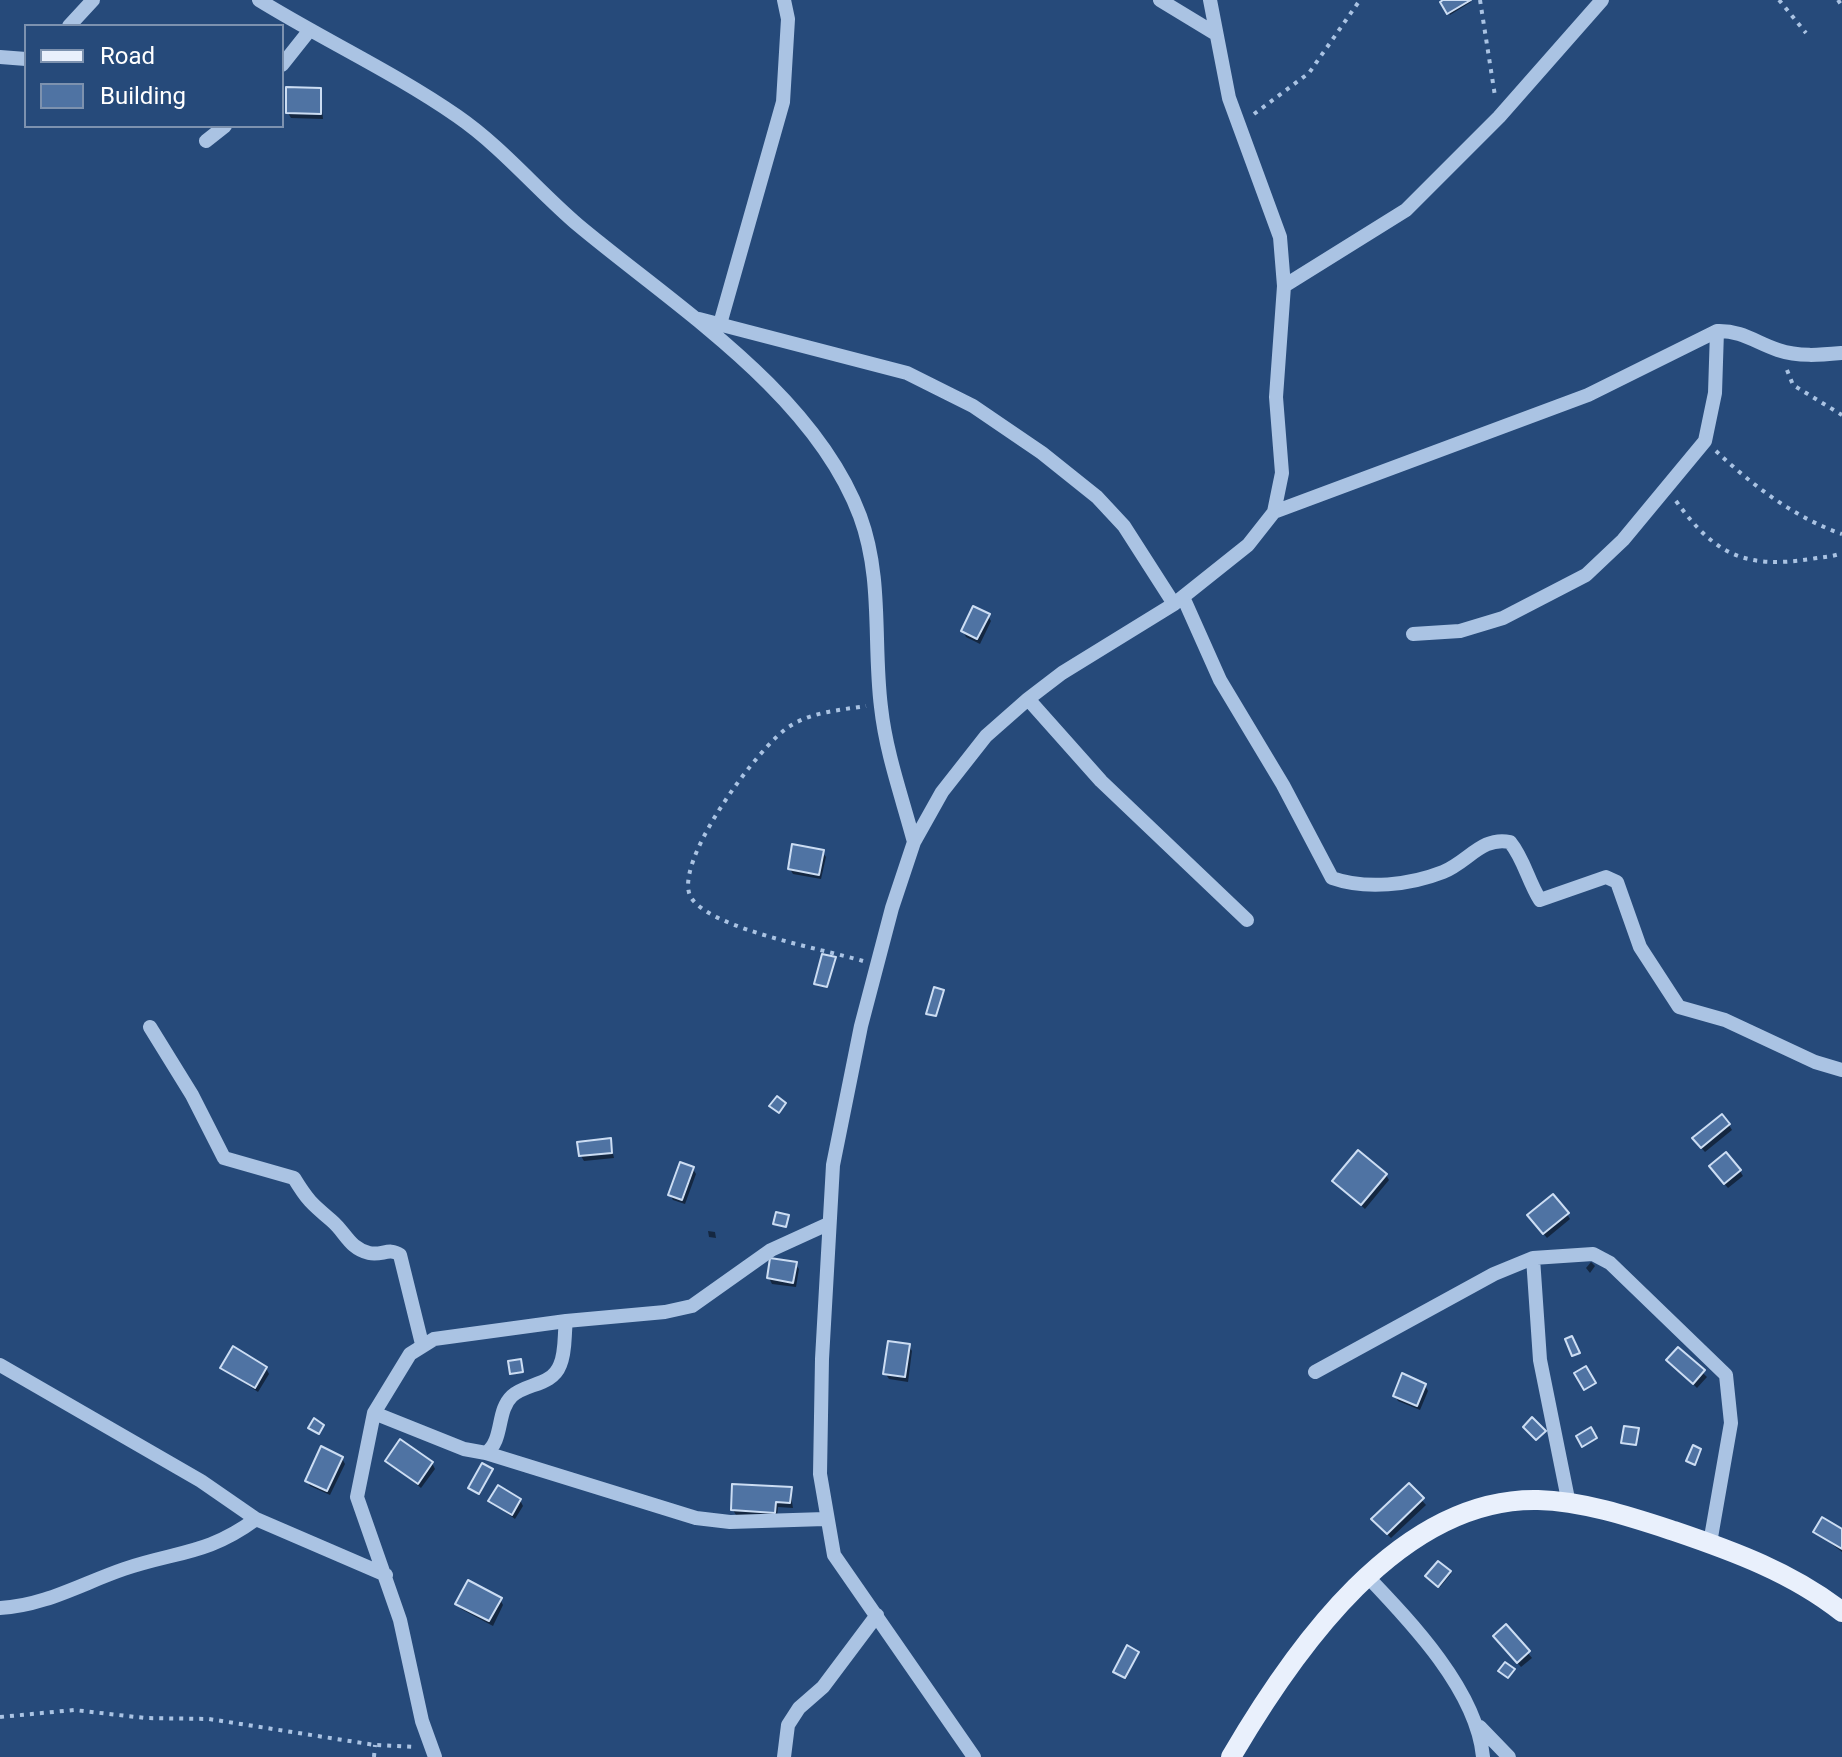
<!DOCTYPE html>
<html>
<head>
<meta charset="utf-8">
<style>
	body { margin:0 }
	#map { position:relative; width:1842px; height:1757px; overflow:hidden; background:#264a7a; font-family:Roboto,sans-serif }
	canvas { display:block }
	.legend { position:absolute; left:24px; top:24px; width:260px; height:104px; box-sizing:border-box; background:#264a7a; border:2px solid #7d92af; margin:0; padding:10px 14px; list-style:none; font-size:24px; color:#fff }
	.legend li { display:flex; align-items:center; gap:16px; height:40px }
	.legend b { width:40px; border:2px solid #7d92af }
</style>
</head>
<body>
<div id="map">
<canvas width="1842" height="1757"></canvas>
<ul class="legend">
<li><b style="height:10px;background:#e9f0fc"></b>Road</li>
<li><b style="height:22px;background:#4f73a3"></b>Building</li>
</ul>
</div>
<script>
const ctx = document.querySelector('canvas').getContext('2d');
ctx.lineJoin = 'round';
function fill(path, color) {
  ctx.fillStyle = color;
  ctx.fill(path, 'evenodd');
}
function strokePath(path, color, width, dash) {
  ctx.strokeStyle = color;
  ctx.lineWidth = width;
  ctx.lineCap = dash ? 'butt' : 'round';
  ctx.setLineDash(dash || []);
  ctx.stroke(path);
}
fill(new Path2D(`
	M1448 0H1470L1471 2 1450 15 1443 3Z
	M320 90 323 119 291 118 288 113Z
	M988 616 991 621 980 644 966 637 963 631Z
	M822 852 826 857 821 879 793 874 790 869Z
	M834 959 828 988 817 986 816 984Z
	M1729 1125 1732 1130 1705 1152 1698 1144Z
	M610 1141 614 1158 584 1161 581 1156Z
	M693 1169 696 1174 685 1204 673 1200 670 1195Z
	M1740 1171 1743 1176 1728 1188 1714 1172Z
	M1386 1175 1389 1180 1365 1209 1334 1181Z
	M1567 1214 1570 1219 1547 1238 1533 1221Z
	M708 1231 715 1232 716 1238 709 1237Z
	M1591 1262 1595 1266 1590 1273 1586 1268Z
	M795 1264 799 1269 796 1287 772 1284 769 1278Z
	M909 1346 912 1351 908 1382 889 1379 885 1373Z
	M1678 1349 1707 1377 1697 1388 1669 1360Z
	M222 1368H266L269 1374 258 1392Z
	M1425 1385 1428 1391 1420 1410 1398 1401 1395 1395Z
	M342 1458 345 1464 330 1495 310 1486 307 1481Z
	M387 1461 432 1463 435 1469 421 1488Z
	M491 1470 480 1495 471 1490 470 1488Z
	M1409 1486 1426 1505 1391 1538 1377 1524Z
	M790 1489 793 1508 778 1507 777 1517 736 1515 733 1510Z
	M520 1500 523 1506 515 1519 490 1501Z
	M1842 1531V1552L1816 1532Z
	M1439 1563 1451 1574 1440 1587 1429 1578Z
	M500 1599 503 1605 493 1626 461 1609 457 1604Z
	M1506 1627 1532 1658 1521 1667 1499 1642Z
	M1138 1653 1126 1679 1117 1674Z`), '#0007');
const building = new Path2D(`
	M1443 0H1471L1447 14 1440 2Z
	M286 87 321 88V114L286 113Z
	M973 606 990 614 977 639 961 631Z
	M792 844 824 850 819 875 788 869Z
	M822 954 836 957 827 987 814 984Z
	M934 987 944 990 936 1016 926 1014Z
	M777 1096 786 1103 779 1113 769 1106Z
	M1722 1114 1730 1124 1701 1148 1692 1138Z
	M611 1138 612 1153 579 1156 577 1142Z
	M1358 1150 1387 1174 1361 1205 1332 1181Z
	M1726 1152 1741 1170 1724 1184 1709 1166Z
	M680 1162 694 1167 682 1200 668 1195Z
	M1553 1194 1569 1213 1543 1234 1527 1215Z
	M776 1212 789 1215 786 1227 773 1224Z
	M770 1258 797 1262 793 1283 767 1278Z
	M1572 1336 1580 1353 1572 1356 1565 1339Z
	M888 1341 910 1344 905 1377 883 1374Z
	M233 1346 267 1367 255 1388 220 1368Z
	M1678 1347 1705 1370 1693 1384 1666 1360Z
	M521 1359 523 1372 510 1374 508 1361Z
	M1586 1366 1596 1383 1584 1390 1574 1373Z
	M1402 1373 1426 1384 1417 1406 1393 1396Z
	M1532 1417 1546 1431 1536 1440 1523 1427Z
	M314 1418 324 1425 319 1434 308 1428Z
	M1624 1426 1639 1428 1636 1445 1621 1443Z
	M1591 1427 1597 1438 1582 1447 1576 1436Z
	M400 1439 433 1462 418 1484 385 1461Z
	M1693 1445 1701 1449 1695 1465 1686 1461Z
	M321 1446 343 1457 327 1491 305 1481Z
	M482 1463 493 1469 479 1494 468 1488Z
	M1409 1483 1424 1498 1387 1534 1371 1519Z
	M732 1484 792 1487 790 1503 776 1502 775 1513 731 1510Z
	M498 1485 521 1499 512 1515 488 1501Z
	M1822 1517 1842 1529V1549L1813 1532Z
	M1438 1561 1451 1571 1438 1587 1425 1576Z
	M468 1580 502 1598 489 1621 455 1604Z
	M1506 1624 1530 1651 1517 1663 1493 1636Z
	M1127 1645 1139 1652 1125 1678 1113 1672Z
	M1505 1662 1515 1669 1508 1678 1498 1671Z`);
fill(building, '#4f73a3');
strokePath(building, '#ccddf3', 2);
strokePath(new Path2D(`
	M1480 0 1495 96
	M1779 0 1806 33
	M1838 0 1842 6
	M1254 114 1309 73 1360 0
	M1787 370 1793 385 1842 415
	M1716 451C1752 485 1795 518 1842 534
	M1676 501C1715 555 1745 569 1811 559 1822 557 1832 557 1842 553
	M863 961C823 949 715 930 692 899 668 867 761 743 790 726 812 712 840 710 866 706
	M0 1717 74 1710 145 1718 209 1719 375 1745 415 1747
	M374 1757 375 1745`), '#aac3e3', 4, [4, 6]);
strokePath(new Path2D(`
	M259 0C324 40 395 73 457 116 502 147 537 190 578 225 675 306 814 393 860 516 883 578 873 643 881 707 886 753 902 797 914 842
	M1160 0 1216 34
	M69 26 93 0
	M0 57 26 59
	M282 65 309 31
	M206 141 225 126
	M1284 286 1406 210 1499 117 1602 0
	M699 319 907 373 973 406 1042 453 1097 497 1124 526 1174 604
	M720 324 783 102 788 19 784 0
	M1274 512 1588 395 1717 331C1741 330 1757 343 1778 350 1799 357 1820 355 1842 353
	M1183 597 1220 680 1283 785 1332 878C1366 890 1410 885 1443 872 1468 862 1482 836 1510 842 1524 859 1528 881 1540 900L1606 877 1617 882 1640 947 1679 1007 1725 1020 1815 1062 1842 1070
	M1413 634 1460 631 1503 618 1586 575 1623 540 1705 441 1715 393 1717 331
	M1028 699 1101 781 1247 920
	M150 1027 192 1095 224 1158 294 1178C308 1201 312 1204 332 1221 346 1233 349 1248 369 1253 382 1256 389 1247 400 1255L422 1344
	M1533 1258 1540 1360 1569 1504
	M0 1365 201 1481 256 1519 386 1575
	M1315 1372 1494 1274 1533 1258 1593 1254 1610 1263 1726 1375 1731 1423 1710 1543
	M374 1413 464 1449 486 1453C504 1440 496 1411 512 1396 526 1383 552 1386 560 1365 566 1352 564 1334 566 1321
	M486 1453 696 1518 730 1522 825 1519
	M1367 1576C1411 1622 1477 1691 1483 1757
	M0 1608C44 1606 83 1583 124 1569 177 1551 207 1555 256 1519
	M1480 1727 1509 1757
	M435 1757 422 1721 400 1620 357 1497 374 1413 410 1354 434 1339 566 1321 665 1312 692 1306 771 1250 828 1224
	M784 1757 788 1725 799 1708 823 1687 877 1615
	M974 1757 834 1555 820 1474 822 1359 833 1165 861 1026 892 908 914 842 942 792 986 736 1028 699 1062 673 1174 604 1248 545 1274 512 1282 473 1276 397 1284 286 1280 237 1229 98 1210 0`), '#aac3e3', 14);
strokePath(new Path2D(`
	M1231 1757C1293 1651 1399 1497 1538 1500 1583 1501 1631 1517 1674 1531 1733 1551 1793 1573 1842 1612`), '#e9f0fc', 20);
</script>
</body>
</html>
